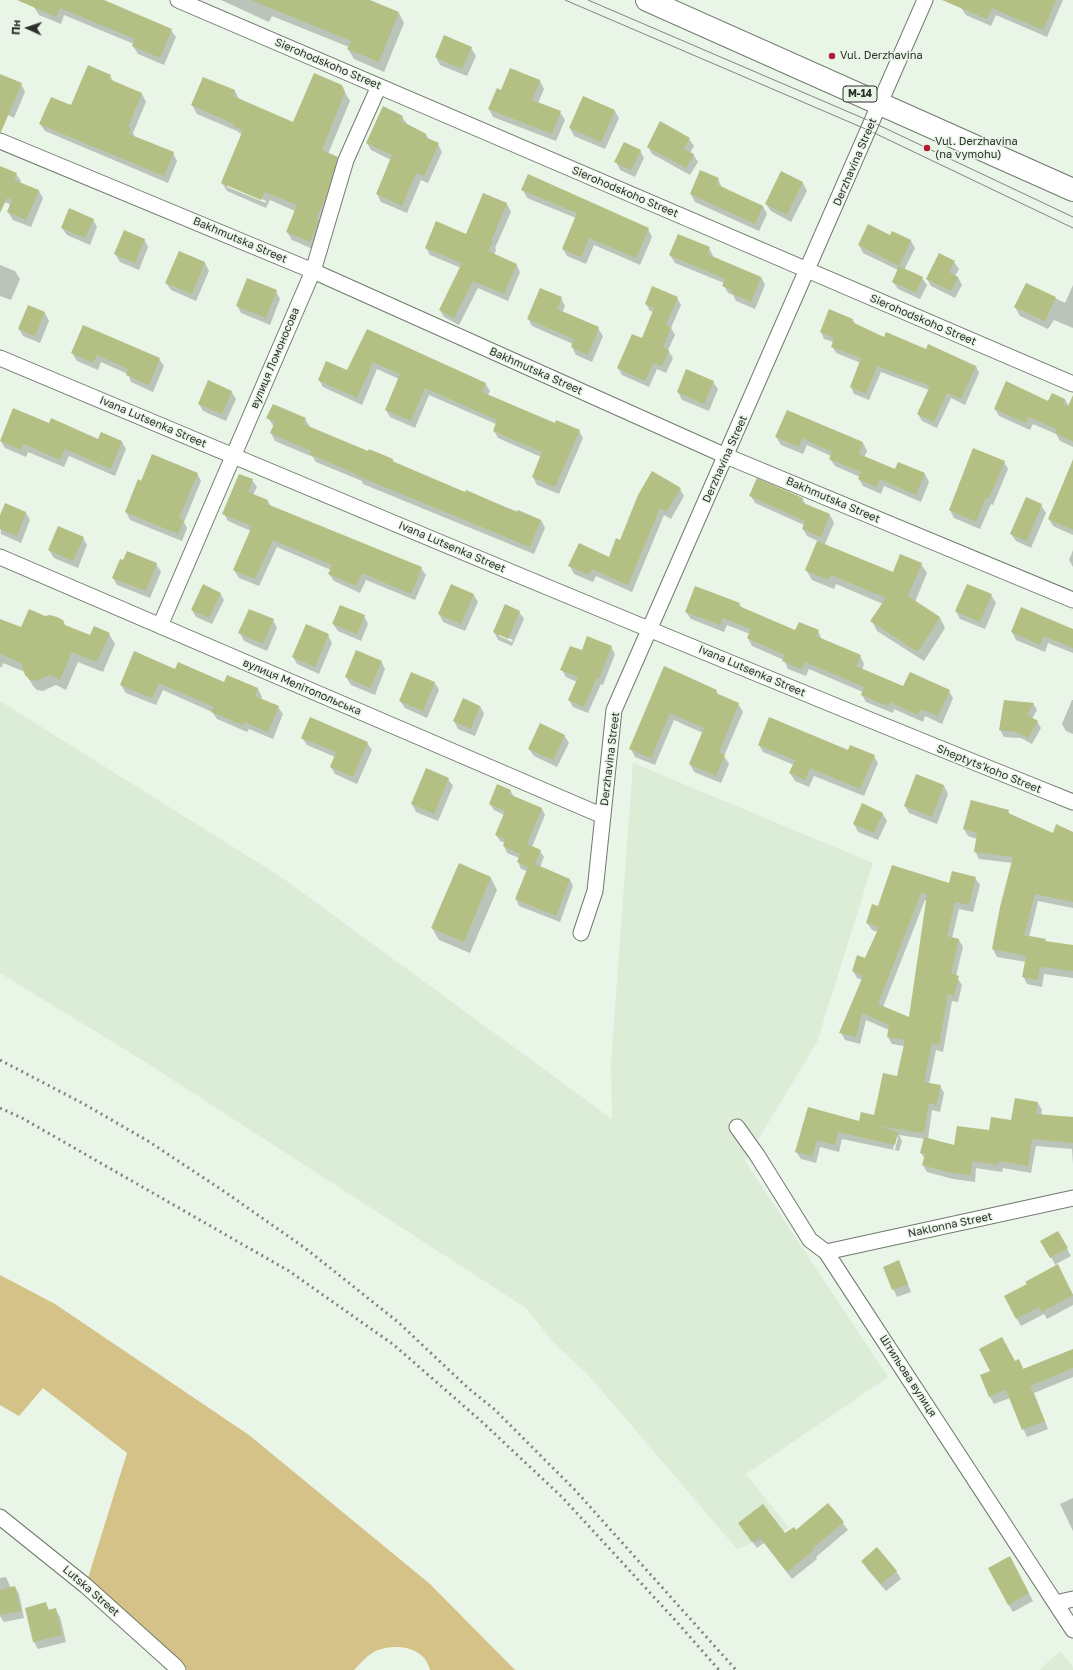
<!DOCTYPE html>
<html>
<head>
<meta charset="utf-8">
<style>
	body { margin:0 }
	#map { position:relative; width:1073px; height:1670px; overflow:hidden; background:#e9f5e7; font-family:"Golos Text",sans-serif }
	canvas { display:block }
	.north { position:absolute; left:8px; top:8px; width:40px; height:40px; -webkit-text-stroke:3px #e9f5e7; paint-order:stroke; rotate:273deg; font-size:11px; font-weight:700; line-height:16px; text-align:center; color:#2c312b }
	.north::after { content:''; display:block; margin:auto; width:14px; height:18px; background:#2c312b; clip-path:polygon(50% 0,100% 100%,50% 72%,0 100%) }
</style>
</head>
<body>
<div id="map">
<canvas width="1073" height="1670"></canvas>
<div class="north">Пн</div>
</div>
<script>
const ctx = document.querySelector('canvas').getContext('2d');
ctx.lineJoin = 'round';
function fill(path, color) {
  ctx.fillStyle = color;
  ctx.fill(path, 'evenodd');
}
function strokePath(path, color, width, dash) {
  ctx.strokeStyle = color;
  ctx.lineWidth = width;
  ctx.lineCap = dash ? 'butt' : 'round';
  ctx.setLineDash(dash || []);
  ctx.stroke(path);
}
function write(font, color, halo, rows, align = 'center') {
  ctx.font = font + ' "Golos Text",sans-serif';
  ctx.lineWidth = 3;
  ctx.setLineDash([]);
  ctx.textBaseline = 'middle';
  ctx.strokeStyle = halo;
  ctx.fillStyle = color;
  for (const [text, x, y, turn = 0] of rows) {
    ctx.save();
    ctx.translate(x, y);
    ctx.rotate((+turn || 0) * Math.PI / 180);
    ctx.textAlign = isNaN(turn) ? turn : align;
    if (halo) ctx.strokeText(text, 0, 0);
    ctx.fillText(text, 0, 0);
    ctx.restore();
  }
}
fill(new Path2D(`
	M0 701 281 877 612 1119 611 1063 633 763 873 863 817 1042 745 1161 888 1377 746 1474 789 1528 737 1549 590 1377 552 1341 526 1308 142 1060 0 973Z
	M1060 1651 1073 1667V1670H1039Z`), '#dbecd7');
fill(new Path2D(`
	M0 1275 55 1304 249 1435 430 1584 515 1670H430C425 1647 397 1643 378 1650 369 1653 361 1663 354 1670H187L181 1662 88 1578 127 1453 43 1388 19 1416 0 1405Z`), '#d4c288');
fill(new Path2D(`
	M22 0H101L171 30 176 37 164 65 138 54 133 46 134 44 64 15 61 24 39 15 34 7Z
	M221 0H368L399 13 404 23 384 72 354 59 348 49 349 47 272 16 269 22Z
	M964 0H1063L1047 37 996 15 991 26 966 15 961 8Z
	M471 48 476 56 467 76 440 65 436 57Z
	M511 69 540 81 544 89 538 103 560 112 565 120 556 141 493 117 489 109 502 91Z
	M0 75 21 84 25 92 14 118 0 111Z
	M110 76 114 82 142 94 146 102 133 133 135 137 173 153 177 161 168 183 45 131 40 124 71 107Z
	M341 86 350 101 328 154 337 158 342 166 315 250 292 240 287 232 295 211 270 200 266 208 227 191 222 183 242 135 237 131 197 114 192 105 235 91 239 99 294 123ZM227 184 266 201V203L227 187Z
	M615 111 619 118 605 149 574 136 570 128Z
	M402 117 407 124 426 134 429 140 438 144 442 152 428 183 421 180 407 213 381 202 377 194 391 160 371 150 367 143Z
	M689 139 694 146 690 153 693 154 698 162 690 175 652 154 648 147Z
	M640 150 644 158 635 177 620 170 616 162Z
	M0 168 16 174 21 181 20 183 39 191 43 198 31 227 13 220 8 212 11 205 0 200Z
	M782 173 803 183 807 191 791 222 771 211 766 204Z
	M718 179 722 188 763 206 767 214 759 231 695 202 691 194Z
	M523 190 648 229 652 237 640 265 594 245 586 264 567 256 563 249 576 218 527 198Z
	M507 204 511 212 495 248 496 250 494 255 516 264 520 272 508 301 478 288 459 325 444 317 440 310 461 268 430 255 426 248 466 235Z
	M93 220 97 227 90 245 67 235 62 228Z
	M893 232 911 241 915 248 904 270 922 278 927 285 920 299 898 289 893 282 898 270 863 253 859 245 891 236Z
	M144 239 148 247 139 270 120 262 115 254Z
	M709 248 713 256V257L761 277 765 285 755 309 736 301 733 295 728 293 724 286V283L675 263 670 255Z
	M179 252 205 263 209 271 196 301 171 290 166 283Z
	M954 262 959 269 955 276 958 277 962 285 955 298 931 286 927 279Z
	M0 265 15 271 20 279 11 300 0 296Z
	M1027 284 1065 303 1073 285V328L1054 320 1048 329 1020 316 1015 307Z
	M276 291 280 299 270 325 241 313 237 305Z
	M561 298 565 306 562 313 598 328 603 336 592 362 576 355 572 347 573 344 532 326 528 318Z
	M677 298 681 305 671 328 675 335 668 350 673 358 666 373 657 369 649 387 622 375 618 368 643 340 654 312 650 311 646 304Z
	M29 306 45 313 49 321 40 343 23 336 19 329Z
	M853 320 856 325 885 338 976 366 979 373 965 405 951 398 937 428 922 421 918 414 929 390 881 372 869 400 854 394 851 387 861 363 836 353 832 346 834 342 824 339 821 332Z
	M368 330 485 383 490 391 488 395 556 424 579 431 583 438 559 494 537 485 533 477 541 457 498 438 494 431 496 424 429 395 415 428 390 417 386 410 399 379 377 369 362 405 323 387 319 380 348 371Z
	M72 353 159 359 164 366 153 392 131 382 128 374 101 362 98 370 77 361Z
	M713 382 718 389 709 411 682 400 678 392Z
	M231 391 236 399 226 421 203 411 199 404Z
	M1065 399 1069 407 1073 410V447L1060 441 1056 434 1033 424 1030 430 999 416 995 409Z
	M788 411 863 443 867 451 864 457 895 470 898 463 925 474 929 482 921 502 884 486 881 494 863 486 859 479 860 477 835 466 830 459 831 456 807 445 803 454 781 445 776 437Z
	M268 418 305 419 310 427 369 452V451L393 460 394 463 466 493 541 520 545 528 534 554 363 484 362 481 316 462 313 457 275 441 271 433 274 427Z
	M49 424 99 440 102 433 122 442 126 449 115 476 69 456 64 467 28 452 26 457 5 448 0 440Z
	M974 449 1004 462 1008 469 993 505 991 504 980 529 954 518 950 510Z
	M1073 459V535L1053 526 1049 519Z
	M197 473 201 481 184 522 187 528 182 541 130 520 126 512 139 481 142 482Z
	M252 480 257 487 253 495 268 501 271 507 421 568 426 575 415 600 366 580 360 593 334 581 329 574 331 570 277 547 259 586 239 578 234 570 251 531 228 521 224 514Z
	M680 489 684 496 671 519 664 515 632 592 596 576 593 582 574 574 570 566 609 558 620 541Z
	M751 496 802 498 806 505 830 515 834 523 824 546 893 573 921 564 927 573 915 602 940 618 945 628 924 661 877 631 872 621 883 604 836 584 834 589 812 580 806 570 818 541 807 536 803 529 804 525 755 503Z
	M1041 505 1046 513 1031 548 1016 541 1011 534Z
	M26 513 30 520 21 543 1 534 0 518Z
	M83 538 87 545 78 568 54 558 49 550Z
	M1073 550V567L1069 560Z
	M124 562 156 564 161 572 150 598 117 585 113 578Z
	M220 593 224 600 212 624 196 617 192 610Z
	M473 594 478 602 465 631 443 622 439 614Z
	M991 595 996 603 985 629 960 619 956 611Z
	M739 604 742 608 796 632 818 631 822 640 860 656 864 664 862 670 904 687 949 691 953 698 942 724 925 716 923 722 894 709 893 713 866 702 862 695 863 692 809 669 806 676 788 669 784 660 752 646 748 638 750 634 727 625 724 632 691 619 686 612Z
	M519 612 524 619 512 646 498 640 494 632ZM499 634 513 640 512 642 499 636Z
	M364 616 368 624 361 641 338 631 333 624Z
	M45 617 90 637 109 634 115 644 103 672 78 662 66 690 56 685 43 691 37 690 33 686 25 672 3 663 2 667H0V620L22 629Z
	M273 620 277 628 267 651 244 641 240 633Z
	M1073 631V653L1048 643 1045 652 1016 640 1012 632Z
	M328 635 332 643 319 674 297 664 293 657Z
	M611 647 615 654 603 685 601 684 588 713 573 707 569 700 577 682 566 677 562 670 582 652Z
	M381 661 385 669 375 695 351 685 346 677Z
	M665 668 716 691 719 696 738 704 743 712 724 756 729 764 721 783 694 772 690 764 703 733 674 720 655 765 635 757 631 749Z
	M175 670 225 683 227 676 258 689 262 697 261 699 278 707 283 714 273 739 249 729 247 732 217 719 212 712 163 690 156 705 126 693 121 685Z
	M435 683 439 690 427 718 405 708 400 701Z
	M1072 700H1073V734L1066 731 1062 724Z
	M1005 701 1033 703 1037 710 1032 719 1037 721 1041 728 1032 744 1021 738 1004 737 1000 730Z
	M480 706 484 714 475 736 458 729 454 721Z
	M564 735 569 743 557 767 534 756 529 749Z
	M302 738 367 743 372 750 357 784 335 774 331 767 335 757 307 745Z
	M759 745 849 751 874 756 878 763 864 796 814 776 809 787 795 781 790 773 794 765 763 752Z
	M917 775 944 786 948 794 937 824 909 813 905 806Z
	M448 779 453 786 438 821 416 812 412 804Z
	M510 790 514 797 542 809 545 815 532 847 540 851 544 857 540 867 570 880 573 886 560 922 519 906 516 899 527 871 521 869 518 862 519 858 507 853 504 846 505 843 500 841 496 835 504 815 494 810 490 804Z
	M1008 811 1011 816 1073 844V908L1038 901 1029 937 1045 940 1046 942 1073 946V978L1044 974 1042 987 1027 984 1023 976 1026 962 997 957 993 949 1001 907 1013 863 979 859 975 851 977 839 968 836 964 829Z
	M882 813 887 821 878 840 858 832 854 824Z
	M460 865 491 878 497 890 470 953 439 940 432 928Z
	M892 866 950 884 975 878 980 885 973 912 959 909 952 938 959 940 963 947 956 976 962 985 958 1002 952 1001 943 1052 936 1050 929 1084 940 1086 944 1093 940 1112 932 1110 928 1139 955 1146 1012 1121 1038 1103 1042 1110 1041 1116 1072 1118 1073 1116V1164L1072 1149 1036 1146 1031 1173 1003 1168 1002 1172 976 1168 975 1182 953 1179 927 1172 923 1165 925 1159 921 1153 925 1139 899 1135 902 1141 899 1151 842 1139 839 1152 820 1147 816 1163 801 1159 796 1152 808 1108 860 1123 875 1116 898 1077 904 1046 892 1044 888 1037 889 1030 866 1020 860 1044 845 1040 841 1033 862 980 857 978 853 971 866 959 878 932 872 930 867 923 879 908ZM925 900H927L910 1018 883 1007ZM896 1137H898L895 1150 893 1149Z
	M1058 1232 1071 1256 1056 1264 1073 1295V1305L1047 1319 1044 1314 1021 1326 1005 1297 1028 1285 1056 1266 1042 1241Z
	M884 1268 902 1269 911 1292 897 1297Z
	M1073 1350V1377L1034 1393 1048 1429 1027 1437 1010 1398 994 1404 990 1397 1015 1362 1019 1360 1024 1370Z
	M1073 1498V1531L1060 1504Z
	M828 1504 848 1530 816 1557 817 1559 792 1579 764 1543 757 1548 743 1530 785 1535 796 1531Z
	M862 1561 896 1571 901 1579 886 1591 867 1569Z
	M1014 1565 1033 1601 1013 1612 1008 1604Z
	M6 1577 11 1588 15 1587 19 1594 24 1618 4 1622 0 1616V1578Z
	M46 1604 50 1611 55 1609 60 1617 66 1642 38 1649 34 1642 26 1609Z`), '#0003');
fill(new Path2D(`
	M17 0H104L172 29 160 58 132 46 135 39 60 8 56 17Z
	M251 0H370L399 12 379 62 347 49 351 41Z
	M942 0H1056L1043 30 992 8 987 19Z
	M444 35 472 47 462 69 435 57Z
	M88 65 111 75 109 79 142 93 128 127 131 128 129 134 174 152 164 176 39 124 51 97 71 105Z
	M510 68 540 80 532 100 561 111 552 134 488 109 497 88 501 90Z
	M314 73 342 85 345 92 322 150 338 157 326 197 316 219 319 220 310 242 286 232 297 205 265 192 261 200 221 183 243 130 233 126 234 124 191 105 203 77 235 90 233 96 293 122Z
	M0 74 22 83 1 132H0Z
	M583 96 615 110 601 142 569 128Z
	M383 106 403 116 401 121 426 134 425 137 439 143 424 176 416 173 402 206 376 194 392 155 366 143Z
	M660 121 690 138 684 149 694 154 686 168 647 147Z
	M624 142 641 150 631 170 614 162Z
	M0 166 17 173 14 180 39 190 26 220 7 212 12 200 7 198 0 213Z
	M700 170 719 178 716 184 763 206 755 224 690 194Z
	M781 171 803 182 787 215 765 204Z
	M528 174 649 228 636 258 589 238 581 257 562 249 577 213 521 190Z
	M483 193 507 203 491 241H493L488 251 517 264 504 294 473 281 454 318 439 310 462 263 425 248 436 221 466 234Z
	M69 208 94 219 85 238 61 228Z
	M868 224 890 235 892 231 911 240 899 266 858 245Z
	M124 230 145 239 135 263 114 254Z
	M678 234 710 247 707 254 761 277 751 302 731 293 732 290 722 286 725 279 669 255Z
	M179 251 205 262 192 294 165 283Z
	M939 253 955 261 949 272 958 277 951 291 926 279Z
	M899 266 923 277 916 292 892 282Z
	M247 278 277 290 266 318 236 306Z
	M1026 283 1056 297 1045 321 1014 307Z
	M652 286 678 297 666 325 671 327 663 347 669 350 662 366 653 363 645 381 617 368 632 334 642 338 654 308 645 304Z
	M540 288 562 297 557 309 599 327 588 355 571 347 574 339 527 319Z
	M28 305 45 312 35 336 18 329Z
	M829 309 853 319 852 322 884 337 886 332 926 349 928 344 976 366 961 399 947 393 934 422 917 414 930 386 877 366 866 394 850 387 861 358 831 347 834 338 820 332Z
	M83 325 160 358 149 385 126 375 128 369 97 355 93 363 71 353Z
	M367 329 486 383 482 392 555 423 556 420 580 430 555 487 532 477 542 452 493 431 497 420 425 388 411 421 385 410 400 374 373 362 357 398 318 380 326 361 347 370Z
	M686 369 714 381 704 404 677 392Z
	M208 380 232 391 222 414 198 404Z
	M1006 381 1048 401 1052 393 1065 399 1063 404 1068 406 1073 395V442L1055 433 1057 429 1028 417 1026 423 994 409Z
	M273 404 306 418 303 424 368 451 369 449 393 459 392 461 465 492 466 490 517 512 518 510 541 520 530 547 358 476V475L310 454 311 451 270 433 275 422 266 418Z
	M13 408 49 423 51 418 98 439 101 432 122 441 111 469 65 449 60 460 24 444 21 450 0 441Z
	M787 410 863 442 859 454 895 469 898 462 925 473 916 495 880 479 876 487 858 479 861 472 829 459 832 452 802 438 799 447 775 437Z
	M973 448 1005 461 989 498 986 497 976 522 949 510Z
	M152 454 198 473 179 518 184 520 178 534 125 512 138 479 141 481Z
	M1073 460V530L1048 519Z
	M652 471 681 488 666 512 660 508 628 585 592 569 589 575 568 566 579 543 609 557 616 538 620 540 638 495Z
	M239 474 253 479 248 492 268 500 267 504 422 567 411 594 362 573 356 586 328 574 332 565 273 540 255 579 233 570 252 526 222 514Z
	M757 478 803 498 801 502 830 514 821 537 802 529 805 521 749 496Z
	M1026 497 1042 504 1027 541 1010 534Z
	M5 503 26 512 17 536 0 529V515Z
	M58 526 84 537 73 561 48 550Z
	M817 541 893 572 900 554 922 563 908 596 940 617 918 652 870 621 886 598 831 575 828 580 805 570Z
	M127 551 157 563 146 591 112 578 120 559 123 560Z
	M203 584 221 593 209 618 191 610Z
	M451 584 474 594 461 624 438 614Z
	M967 584 992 594 980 622 955 611Z
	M695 586 740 603 739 606 795 630 799 622 819 630 816 636 861 655 856 666 903 686 910 672 950 690 938 716 921 709 918 715 890 702 888 706 861 695 864 687 805 662 802 669 782 661 785 655 747 638 751 629 723 618 720 625 685 612Z
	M505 604 520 611 508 639 493 632Z
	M340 605 365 615 357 634 332 624Z
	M1021 607 1073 629V648L1044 636 1040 645 1011 632Z
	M29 609 45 616 50 615 57 617 63 620 65 625 90 635 94 626 110 633 97 662 72 652 60 680 50 675 37 681 30 680 25 675 21 663 0 654V619L21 627Z
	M249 609 274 619 263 644 238 633Z
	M306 624 329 634 315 667 292 657Z
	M587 636 612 646 599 678 597 677 584 707 568 700 578 677 560 670 570 646 582 650Z
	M356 650 382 661 370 688 345 677Z
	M134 651 175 669 178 662 224 682 227 675 258 688 255 696 279 706 268 732 244 722 243 725 211 712 214 707 159 683 152 698 120 685Z
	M664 666 717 690 716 693 739 703 719 752 725 755 716 776 689 764 704 728 670 713 651 758 629 749Z
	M411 672 435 682 423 711 399 701Z
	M463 698 480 706 471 729 453 721Z
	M1004 700 1034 703 1027 715 1038 721 1028 738 1016 732 999 730Z
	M310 717 368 742 353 777 330 767 336 752 301 738Z
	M769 717 848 750 850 745 875 755 860 789 810 768 805 780 789 773 795 760 758 745Z
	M540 723 565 735 553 760 528 749Z
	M426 768 449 778 434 814 411 804Z
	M916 774 944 785 932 817 904 806Z
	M497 784 511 790 509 794 542 808 527 844 541 850 535 864 570 879 556 916 515 899 528 867 517 862 520 854 503 846 505 839 495 835 505 811 489 804Z
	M971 800 1009 810 1008 813 1053 833 1056 824 1073 832V902L1035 894 1024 935 1046 939 1045 941 1073 945V971L1040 967 1038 980 1022 977 1026 956 992 949 1000 907 1013 857 974 852 977 833 963 829Z
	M862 803 883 813 874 833 853 824Z
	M459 863 491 877 464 942 431 928Z
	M892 865 949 883 952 871 976 877 969 905 955 902 947 936 959 939 951 973 959 976 954 996 948 994 939 1045 932 1043 924 1082 941 1085 936 1105 929 1103 924 1133 878 1126 898 1132 895 1145 838 1132 835 1145 817 1140 812 1156 795 1152 808 1107 859 1121 861 1112 874 1115 883 1073 897 1076 905 1040 887 1037 889 1025 862 1013 856 1037 839 1033 863 976 852 971 857 955 865 958 879 927 866 923 872 904 878 906ZM921 893 927 894 909 1017 878 1004Z
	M1015 1098 1038 1102 1036 1114 1073 1117V1143L1032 1139 1028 1166 999 1161 998 1165 972 1161 971 1175 948 1172 922 1165 925 1154 920 1153 924 1137 954 1145 957 1126 989 1130 991 1117 1011 1120Z
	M1058 1231 1068 1248 1050 1258 1040 1241Z
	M899 1260 908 1284 892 1290 883 1267Z
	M1058 1264 1073 1295 1042 1312 1039 1307 1016 1319 1004 1296 1027 1284 1025 1282Z
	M1002 1337 1015 1361 1019 1359 1023 1369 1073 1349V1368L1030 1386 1045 1421 1022 1430 1006 1390 989 1397 980 1375 990 1371 979 1349Z
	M828 1503 844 1522 812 1549 813 1551 787 1572 759 1536 752 1542 738 1523 763 1504 785 1533 794 1527 796 1530Z
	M877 1547 897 1571 881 1584 861 1561Z
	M1010 1556 1029 1593 1008 1605 988 1568Z
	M15 1586 21 1611 0 1615V1590Z
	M46 1602 48 1610 56 1608 62 1635 33 1642 25 1608Z`), '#b4bf84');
const minor = new Path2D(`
	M178 0 1073 384
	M0 141 313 271 726 456 1073 600
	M0 358C357 508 714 658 1073 802
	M0 557 603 816
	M160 626 313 271 346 160 379 86
	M581 933 595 891 614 710 925 0
	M737 1127 757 1155 810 1240 826 1252 1073 1630
	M826 1252 1073 1198
	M0 1517 86 1586 175 1666 178 1670
	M1056 1603 1073 1599`);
const primary = new Path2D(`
	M647 0 1073 190`);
strokePath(minor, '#707b6e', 17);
strokePath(primary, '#707b6e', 24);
strokePath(minor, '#fff', 15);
strokePath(primary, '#fff', 22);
strokePath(new Path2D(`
	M565 0 868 130 1073 228
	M588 0 872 122 1073 217`), '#7f877e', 1);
strokePath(new Path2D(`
	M0 1060 84 1104 148 1141 225 1192 305 1248 398 1322 468 1388 494 1409 575 1490 736 1670
	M0 1108 22 1118 289 1271 394 1345 481 1421 562 1497 676 1621 719 1670`), '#7f877e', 3, [2, 4]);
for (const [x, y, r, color] of [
	[832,56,4,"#b01c32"],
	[927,148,4,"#b01c32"]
]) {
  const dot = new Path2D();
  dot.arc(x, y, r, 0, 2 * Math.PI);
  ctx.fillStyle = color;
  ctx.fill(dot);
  strokePath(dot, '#e9f5e7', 1.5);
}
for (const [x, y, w] of [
	[860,94,34]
]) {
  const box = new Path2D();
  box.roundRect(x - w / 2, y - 8, w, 16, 3);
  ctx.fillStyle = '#e9f5e7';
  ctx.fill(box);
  strokePath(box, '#2c312b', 1);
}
write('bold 10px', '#2c312b', null, [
	["М-14",860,94]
]);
write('11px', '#2c312b', '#e9f5e7', [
	["Vul. Derzhavina",840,56],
	["Vul. Derzhavina",935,142],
	["(na vymohu)",935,155]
], 'left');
write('11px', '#2c312b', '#e9f5e7', [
	["Sierohodskoho Street",328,64,23],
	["Derzhavina Street",855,162,-67],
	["Sierohodskoho Street",625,192,23],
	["Bakhmutska Street",240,240,23],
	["Sierohodskoho Street",923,320,23],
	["вулиця Ломоносова",275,358,-67],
	["Bakhmutska Street",536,371,24],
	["Ivana Lutsenka Street",153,422,23],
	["Derzhavina Street",725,459,-66],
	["Bakhmutska Street",833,500,23],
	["Ivana Lutsenka Street",452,547,23],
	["Ivana Lutsenka Street",752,671,23],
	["вулиця Мелітопольська",302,687,23],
	["Derzhavina Street",610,759,-83],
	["Sheptyts'koho Street",989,769,22],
	["Naklonna Street",950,1225,-12],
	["Штильова вулиця",908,1376,57],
	["Lutska Street",91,1591,41]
]);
</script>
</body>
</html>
